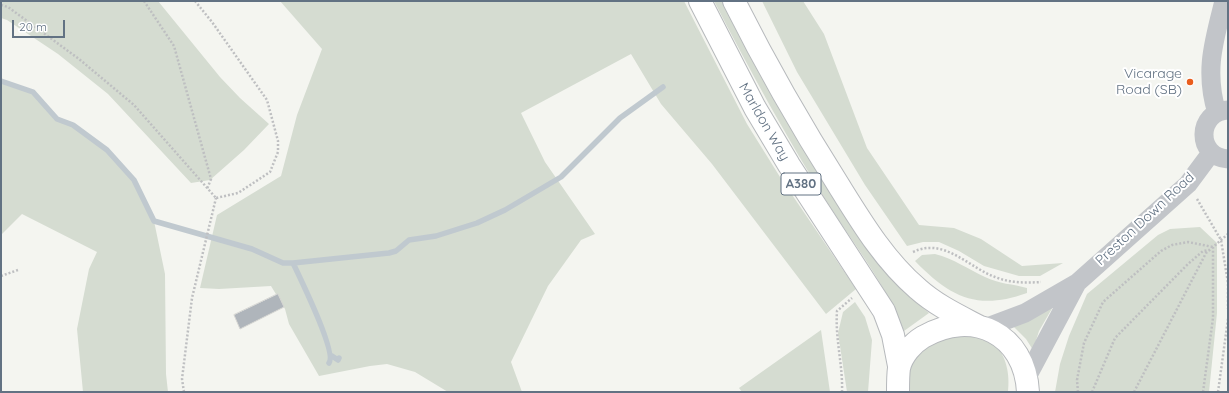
<!DOCTYPE html>
<html>
<head>
<meta charset="utf-8">
<style>
	body { margin:0 }
	#map { position:relative; width:1229px; height:393px; overflow:hidden; background:#f4f5f0; font-family:Quicksand,sans-serif }
	canvas { display:block }
	.frame { position:absolute; inset:0; border:2px solid #627283; pointer-events:none }
	.scale { position:absolute; left:12px; top:20px; width:53px; height:18px; box-sizing:border-box; border:2px solid #627283; border-top:0; padding-left:5px; font-size:12px; line-height:14px; white-space:nowrap; color:#627283; -webkit-text-stroke:3px #fff; paint-order:stroke }
</style>
</head>
<body>
<div id="map">
<canvas width="1229" height="393"></canvas>
<div class="frame"></div>
<div class="scale">20 m</div>
</div>
<script>
const ctx = document.querySelector('canvas').getContext('2d');
ctx.lineJoin = 'round';
function fill(path, color) {
  ctx.fillStyle = color;
  ctx.fill(path, 'evenodd');
}
function strokePath(path, color, width, dash) {
  ctx.strokeStyle = color;
  ctx.lineWidth = width;
  ctx.lineCap = dash ? 'butt' : 'round';
  ctx.setLineDash(dash || []);
  ctx.stroke(path);
}
function write(font, color, halo, rows, align = 'center') {
  ctx.font = font + ' Quicksand,sans-serif';
  ctx.lineWidth = 4;
  ctx.setLineDash([]);
  ctx.textBaseline = 'middle';
  ctx.strokeStyle = halo;
  ctx.fillStyle = color;
  for (const [text, x, y, turn = 0] of rows) {
    ctx.save();
    ctx.translate(x, y);
    ctx.rotate((+turn || 0) * Math.PI / 180);
    ctx.textAlign = isNaN(turn) ? turn : align;
    if (halo) ctx.strokeText(text, 0, 0);
    ctx.fillText(text, 0, 0);
    ctx.restore();
  }
}
fill(new Path2D(`
	M1 1H158L220 77 240 98 269 124 244 150 210 180 191 183 108 94 58 54 7 20 1 18Z
	M280 1H684L747 124 780 177 856 289 826 314 712 164 661 104 631 54 521 113 545 162 595 234 581 240 548 286 511 362 522 392H448L415 372 387 364 370 366 319 376 289 324 285 309 271 286 219 289 200 288 217 215 281 176 297 115 322 49Z
	M714 1H723L857 232 881 267 896 284 929 313 904 331C887 287 856 247 830 207 788 140 750 71 714 1Z
	M762 1H803L824 34 867 148 919 225 954 228 981 239 1022 266 1063 263 1040 276H1019L984 266 959 251 939 242H923L907 246 865 185 797 72Z
	M1 81 33 92 57 119 73 125 94 139 107 150 134 180 145 199 154 221 165 274 166 374 168 392H83L77 329 89 269 97 252 22 214 1 235Z
	M1200 227 1217 243V313L1209 392H1055L1060 364 1069 336 1087 294 1158 235 1170 229Z
	M935 254C954 259 968 269 985 277 999 284 1013 284 1027 288V293C977 311 950 297 915 261L922 255Z
	M855 302 865 317 872 340 868 392H847L838 333 843 312Z
	M1054 305 1039 331 1033 350 1026 339 1013 326Z
	M952 328C962 332 985 337 993 343 1007 355 1010 375 1008 392H903L906 361Z
	M821 330 830 392H742L739 388Z`), '#d5dcd1');
strokePath(new Path2D(`
	M1 81 33 92 57 119 73 125 107 150 134 180 154 221 252 249 283 263H293L389 253 396 251 409 240 436 236 477 223 505 210 561 177 620 118 663 87
	M293 263C300 278 337 353 329 363
	M332 356 338 360 339 358`), '#c0c9cf', 5.5);
const building = new Path2D(`
	M278 294 284 307 240 329 234 315Z`);
fill(building, '#afb5bb');
strokePath(building, '#d6d6d3', 1);
const highway = new Path2D(`
	M700 1 755 108 789 165 884 311 893 335 899 366
	M734 1C766 65 801 126 839 186 862 223 885 261 918 289 936 305 957 315 978 326
	M898 392C898 384 898 375 899 368 902 355 913 343 923 337 973 308 1025 334 1028 392`);
strokePath(highway, '#b6b9bc', 24);
strokePath(new Path2D(`
	M144 1 174 46 211 179 207 189
	M195 1 212 22 267 100 278 141V152L270 172 238 193 216 198
	M1 5 8 7 79 59 134 105 216 198
	M1197 199 1221 240 1228 283V309
	M913 252C944 237 968 267 995 277 1010 283 1025 283 1041 282
	M1 276 18 270
	M184 392 182 379 192 298 216 198
	M842 392C843 365 835 339 837 311L852 298
	M1078 392 1077 380 1084 343 1103 302 1161 251 1172 245 1188 242 1213 247
	M1092 392 1115 338 1188 264 1203 251 1209 250
	M1134 392 1206 253 1228 234
	M1203 392 1213 318V247
	M1218 392 1228 319`), '#bebfc1', 2.5, [2, 2]);
strokePath(new Path2D(`
	M1228 110C1197 111 1195 157 1228 159
	M1217 113C1204 71 1214 41 1224 1
	M985 328 1025 313 1077 283 1188 184 1211 153
	M1027 377 1077 283`), '#c2c5c9', 19);
strokePath(highway, '#fff', 22);
for (const [x, y, r, color] of [
	[1190,82,4,"#e95d1c"]
]) {
  const dot = new Path2D();
  dot.arc(x, y, r, 0, 2 * Math.PI);
  ctx.fillStyle = color;
  ctx.fill(dot);
  strokePath(dot, '#fff', 1.5);
}
for (const [x, y, w] of [
	[801,184,40]
]) {
  const box = new Path2D();
  box.roundRect(x - w / 2, y - 11, w, 22, 3);
  ctx.fillStyle = '#fff';
  ctx.fill(box);
  strokePath(box, '#627283', 1);
}
write('bold 13px', '#627283', null, [
	["A380",801,184]
]);
write('14px', '#627283', '#fff', [
	["Vicarage",1182,74],
	["Road (SB)",1182,90]
], 'right');
write('14px', '#627283', '#fff', [
	["Marldon Way",764,122,60],
	["Preston Down Road",1145,219,-43]
]);
</script>
</body>
</html>
